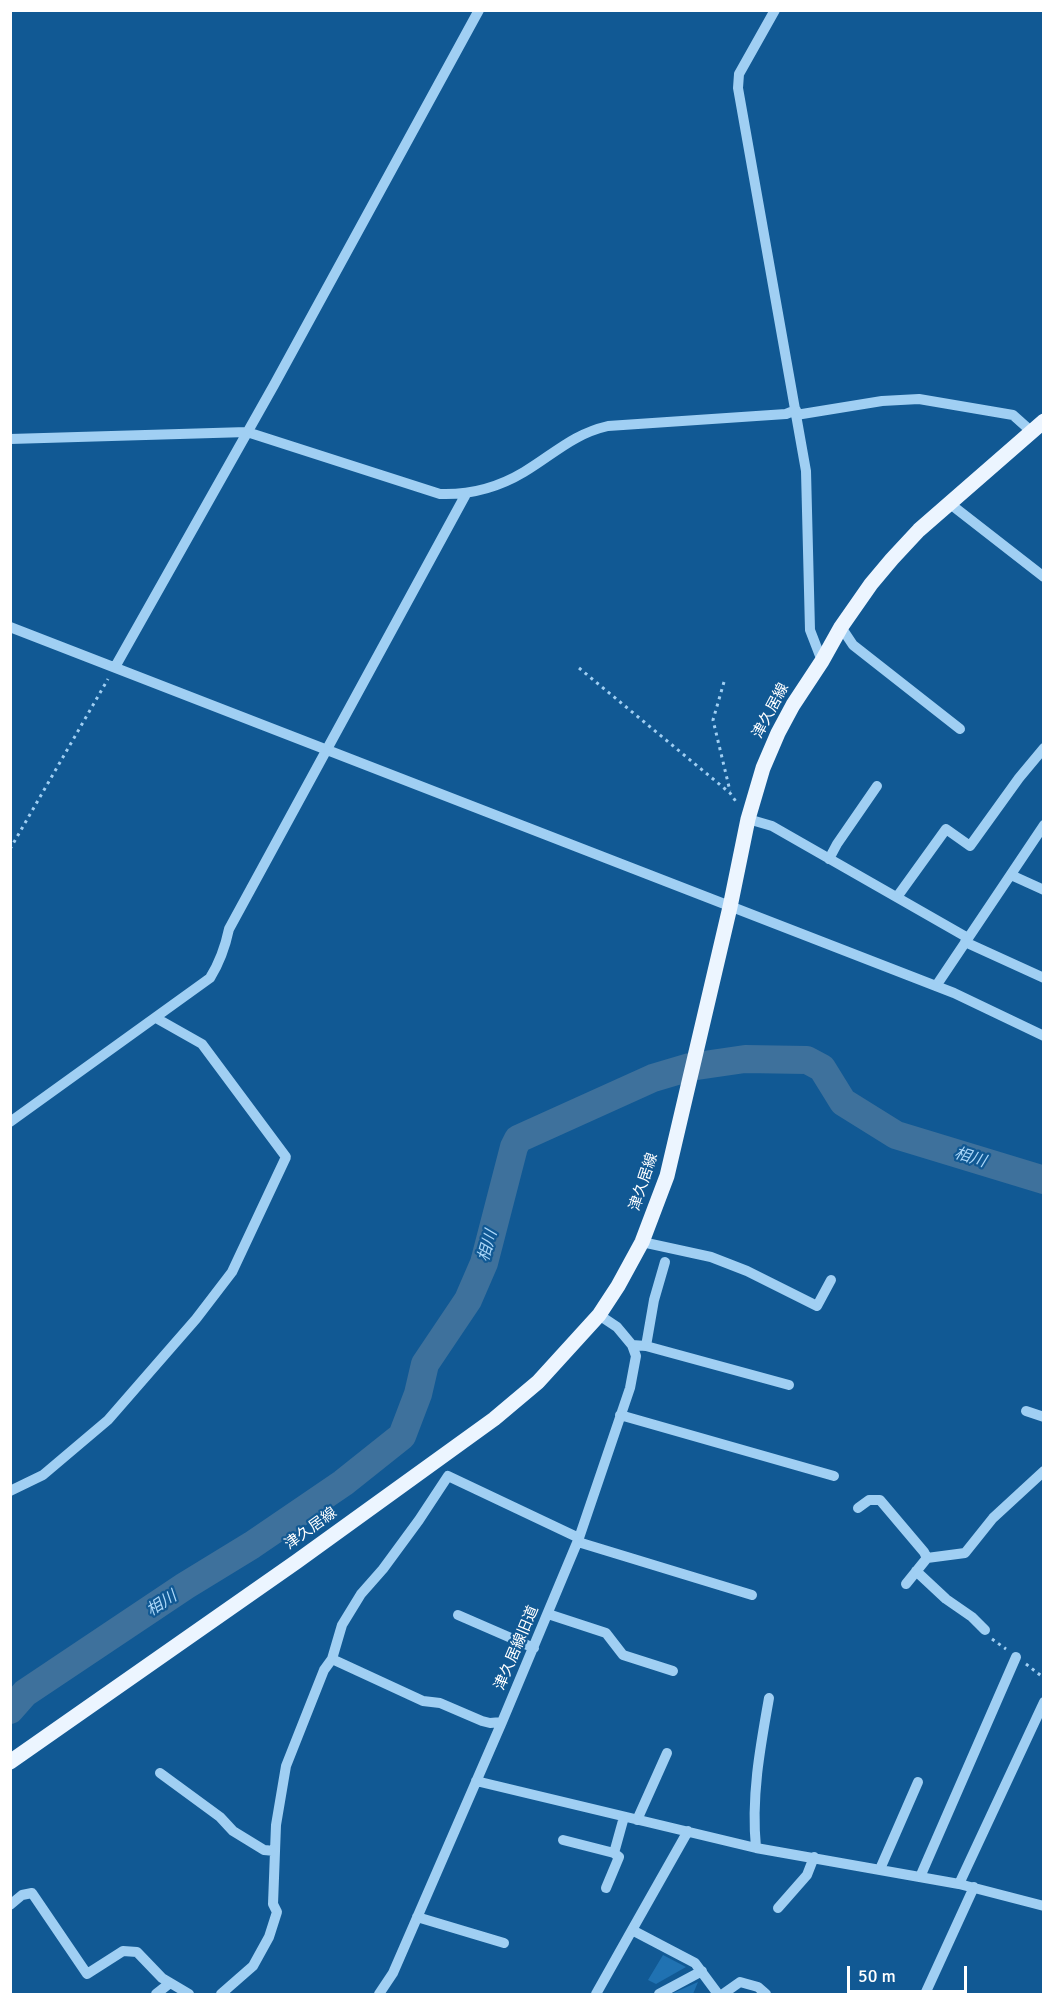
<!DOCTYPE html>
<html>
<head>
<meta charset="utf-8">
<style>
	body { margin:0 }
	#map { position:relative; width:1054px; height:2005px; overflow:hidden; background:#115994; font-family:Signika,sans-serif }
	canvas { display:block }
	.frame { position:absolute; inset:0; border:12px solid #fff; pointer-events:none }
	.scale { position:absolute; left:847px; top:1966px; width:120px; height:27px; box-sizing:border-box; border:3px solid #fff; border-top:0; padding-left:8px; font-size:18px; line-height:21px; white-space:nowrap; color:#fff; -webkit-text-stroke:4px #115994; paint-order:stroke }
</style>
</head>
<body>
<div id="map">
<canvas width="1054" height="2005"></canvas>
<div class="frame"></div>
<div class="scale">50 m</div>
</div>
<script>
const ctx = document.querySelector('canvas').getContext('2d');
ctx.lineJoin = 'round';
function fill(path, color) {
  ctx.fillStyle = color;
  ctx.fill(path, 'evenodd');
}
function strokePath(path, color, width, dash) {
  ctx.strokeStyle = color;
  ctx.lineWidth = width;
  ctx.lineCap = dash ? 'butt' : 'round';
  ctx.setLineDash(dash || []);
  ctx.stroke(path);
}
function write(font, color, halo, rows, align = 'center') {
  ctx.font = font + ' Signika,"Noto Sans JP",sans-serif';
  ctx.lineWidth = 4.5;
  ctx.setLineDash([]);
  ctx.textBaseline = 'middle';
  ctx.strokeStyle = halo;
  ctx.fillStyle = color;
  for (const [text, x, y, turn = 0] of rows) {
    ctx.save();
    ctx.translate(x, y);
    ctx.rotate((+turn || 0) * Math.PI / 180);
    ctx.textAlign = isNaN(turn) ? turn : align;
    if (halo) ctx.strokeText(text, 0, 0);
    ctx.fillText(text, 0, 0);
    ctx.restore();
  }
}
fill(new Path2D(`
	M663 1955 686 1967 656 1984 648 1980Z
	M698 1982 693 1994H671Z`), '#2072b2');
strokePath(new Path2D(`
	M10 1710 25 1693 185 1586 252 1545 343 1483 402 1436 418 1394 425 1364 468 1300 484 1263 514 1147 518 1139 653 1078 690 1067 745 1059 807 1060 822 1068 843 1102 896 1135 1044 1180`), '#3e719c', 28);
strokePath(new Path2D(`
	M579 668 730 793 737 803
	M724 682 713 720 730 791
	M10 849 108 679
	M992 1639 1006 1649
	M1026 1664 1044 1678`), '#a0cff3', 3, [3, 4.5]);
strokePath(new Path2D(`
	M775 10 739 74 738 88 806 471 810 630 822 661
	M796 415 882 401 919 399 1013 415 1032 432
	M10 439 247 432 440 494C469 495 499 487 524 472 554 454 573 434 608 426L786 414 796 410
	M949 503 1044 577
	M10 627 954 993 1044 1036
	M841 627 853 645 960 729
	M115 667 274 385 479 10
	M748 819 772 826 968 938
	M829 859 837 844 877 786
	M1011 875 1044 890
	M897 897 946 829 970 846 1019 778 1044 748
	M965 942 1044 978
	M936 986 1044 825
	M10 1122 210 978C220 962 225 948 229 929L466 494
	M642 1242 711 1257 747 1271 817 1306 831 1280
	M632 1345 646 1346 789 1385
	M646 1346 654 1300 665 1262
	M1026 1411 1044 1417
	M620 1415 834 1476
	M10 1491 43 1475 108 1420 196 1319 232 1272 286 1157 202 1044 156 1018
	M858 1508 869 1500H880L924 1552 927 1558
	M578 1542 752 1595
	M916 1571 946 1599 972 1617 985 1630
	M906 1584 927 1558 965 1553 993 1518 1044 1471
	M548 1614 606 1633 623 1655 673 1671
	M458 1615 534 1648
	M332 1659 423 1701 440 1703 482 1721 490 1723 502 1722
	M160 1773 220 1817 233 1831 264 1850 275 1851
	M476 1781 756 1848 959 1884 1044 1906
	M637 1820 667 1753
	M688 1831 632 1930 695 1963 718 1994
	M563 1840 614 1853 624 1817
	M756 1848C751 1797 760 1748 769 1698
	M880 1869 918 1782
	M920 1877 1016 1657
	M959 1884 1044 1702
	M606 1888 619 1857 614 1853
	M10 1905 22 1895 32 1893 87 1974 123 1951 137 1952 162 1978 189 1994
	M778 1908 807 1875 814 1857
	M417 1917 504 1943
	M156 1994 170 1983
	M221 1994 253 1966 269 1937 277 1912 273 1904 276 1825 286 1766 324 1670 332 1659 342 1625 361 1594 383 1569 419 1520 448 1476 579 1538
	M379 1994 393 1973 502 1722 579 1538 630 1388 636 1356 632 1345 617 1327 599 1315
	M596 1994 632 1930
	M659 1994 702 1971
	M723 1994 740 1982 758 1987 766 1994
	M925 1994 974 1887`), '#a0cff3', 10);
strokePath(new Path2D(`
	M10 1762 296 1562 494 1419 538 1382 599 1315 618 1286 642 1242 667 1176 730 907 748 819 763 768 778 733 793 705 822 661 841 627 871 584 892 559 919 530 1044 421`), '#ecf5ff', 15);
write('15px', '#fff', '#115994', [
	["津久居線",771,711,-62],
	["津久居線",644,1182,-72],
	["津久居線",311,1529,-36],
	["津久居線旧道",517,1648,-67]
]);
write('italic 16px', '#acd8fa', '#115994', [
	["相川",970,1158,17],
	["相川",488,1246,-74],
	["相川",162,1604,-33]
]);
</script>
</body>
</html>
